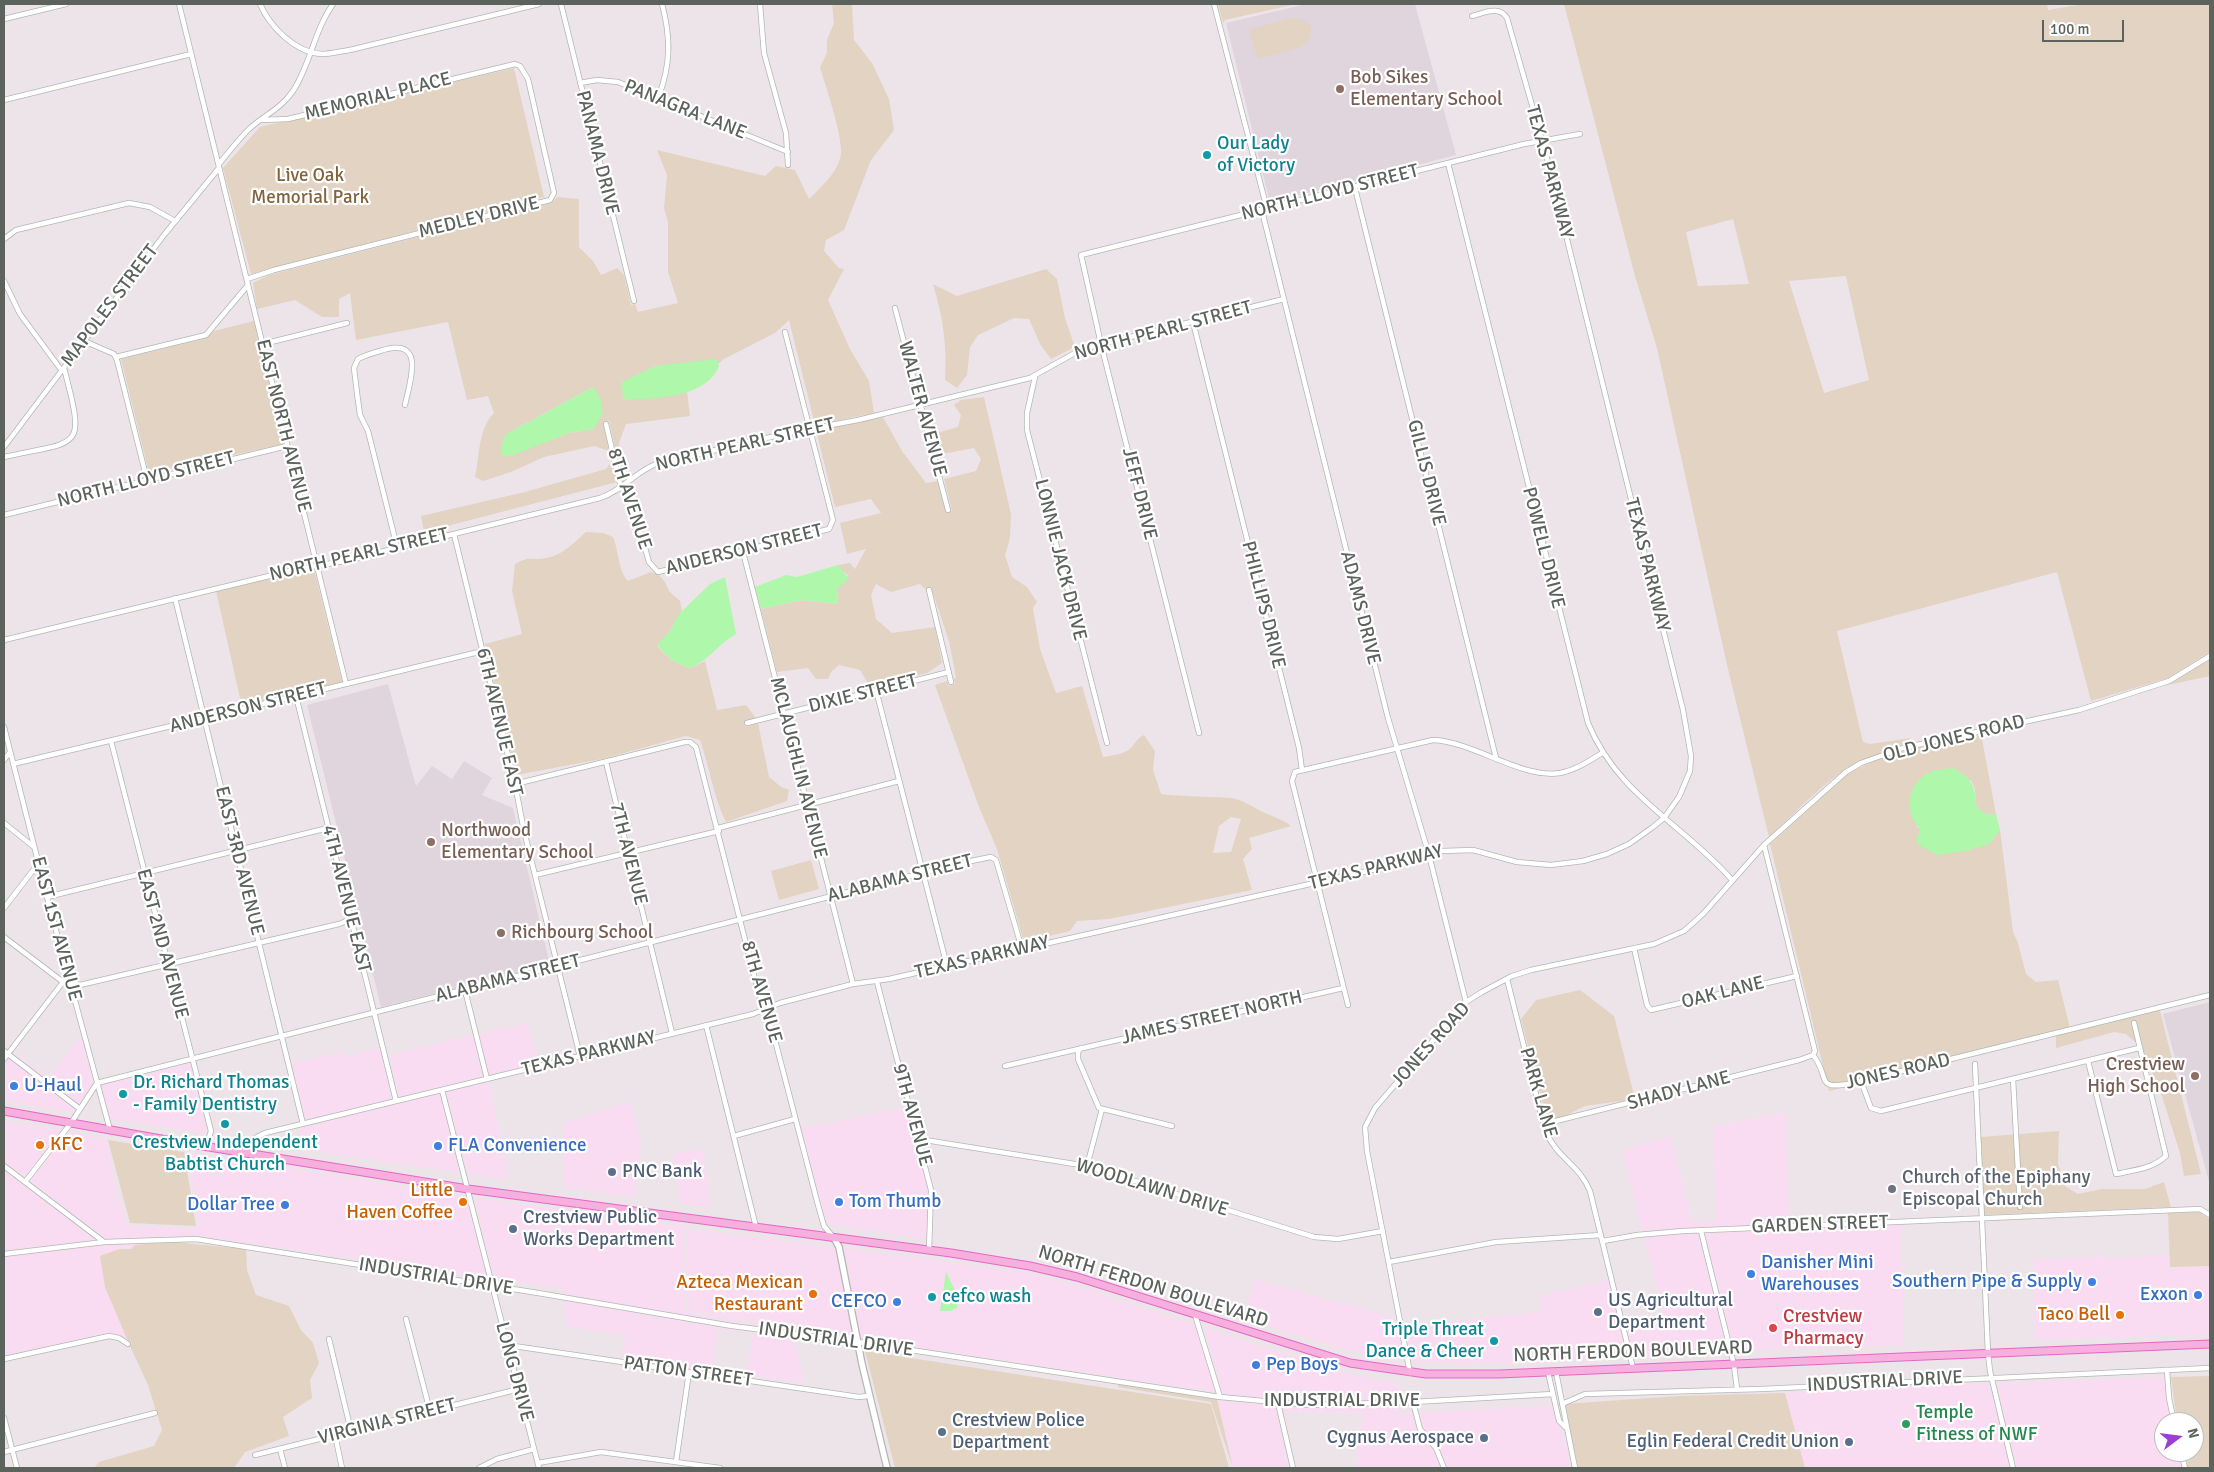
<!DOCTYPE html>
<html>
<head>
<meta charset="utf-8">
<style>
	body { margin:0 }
	#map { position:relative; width:2214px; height:1472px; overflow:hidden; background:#ede4ea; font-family:Signika,sans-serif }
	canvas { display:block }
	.frame { position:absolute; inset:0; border:5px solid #5c635d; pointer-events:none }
	.north { position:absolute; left:2154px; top:1412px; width:50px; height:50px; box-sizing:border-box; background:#fff; border:1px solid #bec1be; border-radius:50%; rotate:75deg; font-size:14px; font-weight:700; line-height:20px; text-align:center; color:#5c635d }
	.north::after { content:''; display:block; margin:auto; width:18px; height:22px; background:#993fd8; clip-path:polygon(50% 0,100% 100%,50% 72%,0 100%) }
	.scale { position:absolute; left:2042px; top:20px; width:82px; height:22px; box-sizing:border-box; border:2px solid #5c635d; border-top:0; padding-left:6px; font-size:15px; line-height:18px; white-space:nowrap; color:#5c635d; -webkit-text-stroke:4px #fff; paint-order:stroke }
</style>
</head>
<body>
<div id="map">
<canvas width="2214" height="1472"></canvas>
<div class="frame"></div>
<div class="north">N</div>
<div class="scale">100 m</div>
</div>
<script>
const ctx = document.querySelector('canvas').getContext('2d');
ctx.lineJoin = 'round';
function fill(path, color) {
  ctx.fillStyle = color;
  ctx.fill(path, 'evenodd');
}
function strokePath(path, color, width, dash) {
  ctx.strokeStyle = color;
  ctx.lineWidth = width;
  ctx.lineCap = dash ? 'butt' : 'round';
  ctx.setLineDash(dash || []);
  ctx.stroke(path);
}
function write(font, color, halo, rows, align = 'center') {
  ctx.font = font + ' Signika,sans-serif';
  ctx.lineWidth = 4.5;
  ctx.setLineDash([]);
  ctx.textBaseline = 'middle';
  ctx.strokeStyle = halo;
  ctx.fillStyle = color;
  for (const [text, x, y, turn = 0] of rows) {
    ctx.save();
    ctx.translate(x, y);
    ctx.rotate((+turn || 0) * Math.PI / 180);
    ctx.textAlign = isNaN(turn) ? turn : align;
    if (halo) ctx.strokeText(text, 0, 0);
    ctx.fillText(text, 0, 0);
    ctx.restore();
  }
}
fill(new Path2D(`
	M527 1023 539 1063 489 1075 479 1034Z
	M473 1035 483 1077 398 1097 389 1055Z
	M81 1036 94 1083 79 1105 12 1053 13 1052 49 1078Z
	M380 1048 392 1099 305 1120 291 1063 344 1052 346 1057Z
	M9 1058 76 1110 74 1113 4 1100V1064Z
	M190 1063 207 1134 110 1119 101 1085Z
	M489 1081 505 1161 507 1179 467 1174 446 1092Z
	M440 1093 460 1173 301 1149 300 1127Z
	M629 1102 641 1140 635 1197 563 1187V1123Z
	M907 1107 928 1191 926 1239 827 1224 801 1128Z
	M1785 1112 1789 1218 1828 1217 1861 1221 1642 1231 1622 1151 1671 1136 1692 1223 1716 1221 1713 1127Z
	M4 1121 61 1131 24 1178 4 1162Z
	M68 1132 107 1139 106 1141 116 1189 125 1220 130 1226 196 1229 199 1226 187 1152 467 1197 487 1277 195 1236 106 1239 29 1181Z
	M691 1149 703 1151 710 1208 682 1204 672 1155Z
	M4 1170 21 1183 96 1240 4 1251Z
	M474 1198 687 1227 684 1230 685 1310 686 1312 806 1333 733 1324 563 1294 562 1288 494 1278Z
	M1901 1224 1904 1345 1742 1350 1734 1353 1705 1233Z
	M687 1229 837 1248 855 1338 687 1310Z
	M1698 1233 1728 1353 1634 1358 1625 1322 1664 1315 1644 1237Z
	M173 1242 119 1249 105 1287 127 1339 116 1334 108 1333 4 1357V1257L67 1248Z
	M843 1248 1025 1273 1063 1282 1195 1325 1215 1392 861 1339Z
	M2169 1255 2170 1267 2210 1266V1334L2035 1340 2033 1260 2102 1256 2103 1259Z
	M1255 1279 1389 1316 1397 1321 1404 1361 1358 1353 1244 1319Z
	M1609 1280 1627 1358 1578 1362 1461 1364 1411 1361 1404 1326 1410 1330 1452 1321 1542 1312 1539 1296Z
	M564 1300 731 1329 855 1346 794 1338 805 1383 747 1375 753 1333 718 1329 712 1372 622 1359 625 1335 567 1326Z
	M1203 1327 1345 1373 1397 1383V1400L1308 1402 1223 1394Z
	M2164 1377 2171 1422H2164V1452H2178L2182 1468H2017L1996 1383Z
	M1989 1383 2010 1468H1805L1785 1393Z
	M1218 1400 1275 1406 1289 1468H1233Z
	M1397 1405 1398 1414 1412 1413 1417 1431 1433 1450 1441 1468H1356L1358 1439 1365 1413 1289 1411 1284 1417 1282 1406Z
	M1555 1405 1571 1468H1447L1438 1447 1423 1428 1419 1413Z`), '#fadcf2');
fill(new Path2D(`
	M1306 4H1415L1456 155 1270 203 1226 23Z
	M388 684 416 786 432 766 452 779 464 761 492 778 482 795 513 808 550 965 381 1007 307 705Z
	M2210 1002V1185L2163 1014Z`), '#e0d5dd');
fill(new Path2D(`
	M832 4H852L854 40 872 63 889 99 894 130 871 160 844 230 826 240 824 251 839 268 844 269 828 300 850 349 869 381 874 413 815 425 789 320 775 333 724 359 718 364 716 359 661 397 687 391 690 416 626 424 619 443 625 480 623 481 609 421 603 423 609 451 594 446 544 457 511 472 483 481 475 477C480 455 478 429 494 413L488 396 467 400 448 322 356 340 350 293 339 299V317H322L295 300 257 309 253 283 269 275 551 203 558 197 579 199V247L593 261 601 275 617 268 624 275 631 305 635 304 638 312 678 303 668 272V222L664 208 667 175 657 150 765 176 776 166 795 170 809 199C821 187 835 175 840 159 846 144 825 85 820 67L827 53V40L834 23ZM591 388 594 429 569 433 511 455 502 456 505 435Z
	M1218 4H1296L1225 20 1223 23Z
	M1564 4H2047L2048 10 2083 4H2210V652L2168 678 2091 701 2057 572 1837 631 1863 742 1870 744 1911 738C1895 754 1865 756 1846 769 1820 786 1792 816 1769 837L1727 665 1657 348 1635 276ZM1733 219 1749 284 1698 286 1686 232ZM1846 276 1869 380 1824 393 1789 281Z
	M1290 18 1301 19 1311 26 1310 39 1302 47 1258 59 1249 30Z
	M514 68 544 197 251 274 223 168 260 127Z
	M1046 269 1057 279 1065 318 1075 347 1051 359 1040 344 1029 319 1014 318 978 335 970 347 967 375 957 388 945 380C947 344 943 318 933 284L957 296Z
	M254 321 284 444 149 473 121 359 203 339 214 331Z
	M984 397 1011 514 1010 538 1005 555 1012 577 1027 587 1037 602 1033 608 1040 649 1056 693 1082 686 1103 757C1111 756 1124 754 1130 749 1136 743 1136 739 1144 735L1155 751 1153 770 1161 794C1184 797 1208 796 1231 798 1244 800 1252 807 1263 812 1273 817 1282 819 1291 826L1249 838 1252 849 1243 859 1252 890 1109 919 1077 921 1070 931 1024 942 997 849 979 807 935 685 947 681 949 686 955 684 954 679 956 677 949 641 931 587 925 589 920 584 891 592 876 584 871 595 876 619 892 633 935 627 942 663 927 673 870 687 860 670 839 665 831 672 828 679H816L808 668 777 672 761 609 801 600 838 604 837 589 848 575 841 570 838 565 850 563 855 569 866 549 847 554 840 523 881 513 871 499 835 507 816 430 883 417 902 451 926 483 938 481 946 513 952 511 944 479 976 471 981 459 974 448 942 454 937 433 958 427 961 415 954 405 961 400ZM1231 817 1241 819 1231 852 1213 853 1219 826Z
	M612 461 617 482 424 532 421 516 525 492 606 469Z
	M586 532 603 533 613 537C619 551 618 571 628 581L651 572 659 575 665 582 669 591 680 601 682 611 669 633 657 645C666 657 675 663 690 668L705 661 717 710 746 705 756 718 744 722 745 727 758 723 769 777 781 787 789 790 787 801 726 822C714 799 709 765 700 740L686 736 602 759 516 775 485 644 522 634 512 591 515 564C531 555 531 561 546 558 564 555 573 543 586 532Z
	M314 569 342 682 242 707 216 591Z
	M2210 659V676L2163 686 2170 684Z
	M1981 734 1996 814H1985L1976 806 1975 789 1971 780 1916 826 1920 829 1989 844 2000 830 2013 932 2018 943 2026 974 2036 982 2058 980 2070 1028 2159 1007 2201 1174 2184 1176 2180 1153 2162 1096 2142 1048 2126 1034 2114 1032 2056 1048V1033L1829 1091 1770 844 1848 774C1889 750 1936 743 1981 734Z
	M811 860 819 889 779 900 771 871Z
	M1580 990 1614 1016 1635 1099 1585 1106 1565 1116 1547 1121 1521 1019 1536 1000Z
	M2059 1131 2058 1164 2066 1187 2078 1194 2102 1189H2145L2164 1182 2171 1207 1984 1215 1981 1137Z
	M108 1140 184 1152 196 1226 130 1223Z
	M2200 1212 2210 1220V1266L2170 1267 2168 1213Z
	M173 1242 246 1249 247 1270 256 1295 289 1306 301 1330 313 1343 319 1363 310 1380 312 1398 283 1417 289 1436 245 1452 234 1468H94L99 1462 154 1446 162 1430 148 1385 130 1346 132 1343 127 1339 105 1287 100 1256 119 1249H131L135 1245Z
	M865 1351 1211 1404 1229 1468H895Z
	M2210 1376V1468H2188L2185 1452H2194V1422H2177L2171 1377Z
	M1119 1383 1217 1399 1233 1468 1211 1402 1118 1387Z
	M1785 1393 1805 1468H1578L1564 1404 1679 1396Z`), '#e2d3c3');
fill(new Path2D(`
	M716 359 719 366C706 399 654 398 625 400L622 392V382L655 366Z
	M593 387 600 397 603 413 594 429 569 433 511 456H502L501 447 505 435Z
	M838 565 849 579 837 589 838 604 801 600 761 609 755 587 786 575 797 577Z
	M725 577 736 634C718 644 712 658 690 668 675 663 666 657 657 644L669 633 678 615 710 584Z
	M1953 768C1971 777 1976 786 1976 806L1985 814H1996L2000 830 1989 844 1966 851 1937 855 1916 843 1920 829C1902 810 1908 780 1933 771 1939 769 1947 769 1953 768Z
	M946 1272 958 1297 957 1308 951 1311H940Z`), '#aff7ab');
const minor = new Path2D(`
	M179 4 346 684
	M260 4C270 27 296 53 322 54 331 54 341 51 350 50L539 4
	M561 4 634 301
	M760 4 764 53 786 133 788 165
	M1214 4 1267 209
	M4 19 66 4
	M580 83 597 80 618 82 788 152
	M658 98C671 65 671 38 662 4
	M4 100 191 54
	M1448 163 1588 723C1618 796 1683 824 1732 880
	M219 164C228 153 238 140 249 129 263 116 282 108 293 91 311 63 314 31 333 4
	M1355 188 1496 758
	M1262 211 1388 718 1429 855 1466 1002
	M4 239 16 230 129 203 150 207 175 221
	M247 279 274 270 550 200 554 193 528 79 520 66 515 64 288 119 261 120
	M4 281 20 314 62 371
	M895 308 948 510
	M1193 322 1299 748 1302 770
	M84 341 114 354 117 360 147 480
	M263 344 347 323
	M116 357 206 335 248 285
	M1035 377 1027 413V430L1107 743
	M606 424 621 488 630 496 649 562 658 572 829 529 833 520 785 332
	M4 447 164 235 219 168
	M4 457C81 440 86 452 64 368
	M4 515 287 446
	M454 534 515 784 524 831 580 1056
	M397 547 368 431 360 415 357 393 354 368 358 359C367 354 377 352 387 349 426 340 409 384 405 405
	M743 552 853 984
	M929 590 951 682
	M175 598 303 1124
	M4 640 294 570 344 561 600 498C622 491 635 472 656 464L788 433 858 420 1030 378 1082 349 1284 299
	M876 690 947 966
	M296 696 396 1101
	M747 723 949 672
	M4 727 47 897 110 1130
	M1199 733 1101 344 1081 255 1524 144 1580 134
	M111 741 211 1131 206 1147
	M4 760 10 752
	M606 762 672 1033
	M13 764 483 651
	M515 784 685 742H690L696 747 758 991 770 1021 818 1205 824 1226 833 1237
	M4 823 34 847
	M718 828 899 781
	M1764 845 1815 1051 1813 1055C1832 1079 1812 1092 1858 1082L2210 995
	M535 875 719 831
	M47 897 328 828
	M4 908 38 864
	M4 937 63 982 80 985 339 924 351 919
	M1634 948 1647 1005 1651 1010 1797 976
	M1507 979 1545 1130C1557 1159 1579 1164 1590 1191L1633 1368
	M877 982 931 1190 929 1250
	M465 990 487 1079
	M1348 1005 1292 781 1295 772 1433 740C1475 742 1521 779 1560 773 1576 770 1589 761 1602 753
	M706 1025 756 1227
	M1081 1048 1078 1052V1059L1099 1108 1172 1126
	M4 1051 80 1109
	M4 1059 63 982
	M2088 1061 2116 1174C2134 1170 2152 1169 2166 1156L2134 1023
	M1975 1064 1988 1353 1990 1371 2013 1468
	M1005 1066 1343 988
	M2013 1079 2020 1207
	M1861 1081 1871 1108 1881 1111 2139 1048
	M442 1090 539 1468
	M1544 1124 1799 1060 1813 1055
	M734 1136 795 1119
	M919 1139 1087 1166 1314 1237 1338 1239 1383 1231
	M244 1153 253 1139 265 1133 753 1014 780 1003 853 984 889 979 1421 859 1442 851 1473 850 1517 862 1551 865 1583 861 1607 854 1629 844 1653 827 1664 818 1679 797 1690 771 1691 756 1683 710 1546 154 1507 18C1499 5 1484 13 1472 16
	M4 1166 104 1242
	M1087 1166 1102 1109
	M25 1182 71 1123 97 1083 966 862 991 857 996 860 1022 949
	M1701 1231 1734 1365 1737 1389
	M1603 1241 1637 1235 1683 1231 2200 1209 2210 1215
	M4 1254 104 1242 196 1239 538 1293 732 1326 858 1342 1220 1397 1307 1405 1413 1402 1553 1394
	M1389 1262 1496 1242 1601 1235
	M1195 1315 1220 1397
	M406 1319 430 1411
	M329 1339 351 1431
	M507 1345 859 1397 868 1396
	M4 1359 109 1336 119 1338 128 1344
	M2167 1370 2169 1398 2174 1422
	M1548 1372 1559 1421 1565 1427
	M1556 1372 1575 1468
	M1410 1373 1367 1151 1365 1127 1375 1108 1466 1002 1482 992 1512 976 1531 970 1654 944 1684 931 1703 914 1764 845 1846 772 1861 763 1903 748 2079 710 2169 681 2210 656
	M1413 1402 1420 1429 1436 1448 1444 1468
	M1278 1403 1293 1468
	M1562 1404 1585 1394 1761 1389 2210 1368
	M4 1418 17 1468
	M335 1435 342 1468
	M280 1449 285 1468
	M4 1452 155 1413
	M2181 1452 2185 1468
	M255 1455 519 1389
	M676 1462 689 1372
	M538 1463 601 1452 720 1468
	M479 1468 497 1459 534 1449`);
const tertiary = new Path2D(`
	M834 1238 839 1247 862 1364 887 1468`);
const primary = new Path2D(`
	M4 1111 178 1142 468 1189 951 1253 1030 1266 1077 1277 1350 1363 1426 1374H1499L2210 1344`);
strokePath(minor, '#b1b8b2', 6);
strokePath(tertiary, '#b1b8b2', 8);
strokePath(primary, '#e467c7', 9);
strokePath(minor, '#fff', 4.5);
strokePath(tertiary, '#fff', 5.5);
strokePath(primary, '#f7afde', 7);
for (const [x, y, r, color] of [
	[1340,89,5,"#8d6e63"],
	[1207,155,5,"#0f9aa8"],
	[431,842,5,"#8d6e63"],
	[501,933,5,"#8d6e63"],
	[2195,1076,5,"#8d6e63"],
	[14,1086,5,"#3f7fe0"],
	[123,1094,5,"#0f9aa8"],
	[225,1124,5,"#0f9aa8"],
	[40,1145,5,"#e8710a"],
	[438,1146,5,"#3f7fe0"],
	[612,1172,5,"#5c6f8a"],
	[1892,1189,5,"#6b7280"],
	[463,1202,5,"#e8710a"],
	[839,1202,5,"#3f7fe0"],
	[285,1205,5,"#3f7fe0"],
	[513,1229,5,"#5c6f8a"],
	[1751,1274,5,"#3f7fe0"],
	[2092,1282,5,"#3f7fe0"],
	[813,1294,5,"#e8710a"],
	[2198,1295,5,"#3f7fe0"],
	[932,1297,5,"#0f9aa8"],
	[897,1302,5,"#3f7fe0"],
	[1598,1312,5,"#5c6f8a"],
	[2120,1315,5,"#e8710a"],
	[1773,1328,5,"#e0444e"],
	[1494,1341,5,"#0f9aa8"],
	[1256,1365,5,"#3f7fe0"],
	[1906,1424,5,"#2e9e5b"],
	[942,1432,5,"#5c6f8a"],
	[1484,1438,5,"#5c6f8a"],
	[1849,1442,5,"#5c6f8a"]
]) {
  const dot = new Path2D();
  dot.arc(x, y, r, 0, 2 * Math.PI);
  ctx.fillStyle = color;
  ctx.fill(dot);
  strokePath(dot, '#fff', 2);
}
write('19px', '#785e54', '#fff', [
	["Bob Sikes",1350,78],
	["Elementary School",1350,100],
	["Northwood",441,831],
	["Elementary School",441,853],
	["Richbourg School",511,933],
	["Crestview",2185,1065,"right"],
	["High School",2185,1087,"right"]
], 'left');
write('19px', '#5c635d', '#fff', [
	["MEMORIAL PLACE",378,97,-14],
	["PANAGRA LANE",685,110,22],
	["PANAMA DRIVE",597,153,76],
	["TEXAS PARKWAY",1549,172,75],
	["NORTH LLOYD STREET",1330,193,-14],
	["MEDLEY DRIVE",479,218,-14],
	["MAPOLES STREET",110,306,-53],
	["NORTH PEARL STREET",1163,331,-15],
	["WALTER AVENUE",922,409,75],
	["EAST NORTH AVENUE",283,426,76],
	["NORTH PEARL STREET",745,445,-13],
	["GILLIS DRIVE",1426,473,76],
	["NORTH LLOYD STREET",146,480,-14],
	["JEFF DRIVE",1139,494,76],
	["8TH AVENUE",629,499,72],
	["POWELL DRIVE",1543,548,76],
	["ANDERSON STREET",744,550,-14],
	["NORTH PEARL STREET",359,555,-13],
	["LONNIE JACK DRIVE",1060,560,76],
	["TEXAS PARKWAY",1647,565,76],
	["PHILLIPS DRIVE",1263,605,76],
	["ADAMS DRIVE",1360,608,76],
	["DIXIE STREET",863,694,-14],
	["ANDERSON STREET",248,708,-14],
	["6TH AVENUE EAST",499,722,77],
	["OLD JONES ROAD",1954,739,-14],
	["MCLAUGHLIN AVENUE",798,768,76],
	["7TH AVENUE",628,854,76],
	["EAST 3RD AVENUE",239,861,76],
	["TEXAS PARKWAY",1376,868,-14],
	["ALABAMA STREET",900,879,-14],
	["4TH AVENUE EAST",346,899,76],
	["EAST 1ST AVENUE",56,929,75],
	["EAST 2ND AVENUE",162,944,75],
	["TEXAS PARKWAY",982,958,-13],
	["ALABAMA STREET",508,979,-14],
	["8TH AVENUE",761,992,74],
	["OAK LANE",1723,993,-14],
	["JAMES STREET NORTH",1212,1018,-13],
	["JONES ROAD",1431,1045,-48],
	["TEXAS PARKWAY",589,1054,-14],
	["JONES ROAD",1898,1072,-13],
	["SHADY LANE",1679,1091,-15],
	["PARK LANE",1538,1093,74],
	["9TH AVENUE",912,1115,75],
	["WOODLAWN DRIVE",1152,1188,17],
	["GARDEN STREET",1820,1225,-2],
	["INDUSTRIAL DRIVE",436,1277,9],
	["NORTH FERDON BOULEVARD",1153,1287,17],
	["INDUSTRIAL DRIVE",836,1340,8],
	["NORTH FERDON BOULEVARD",1633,1352,-2],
	["LONG DRIVE",514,1372,75],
	["PATTON STREET",688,1372,8],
	["INDUSTRIAL DRIVE",1885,1382,-3],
	["INDUSTRIAL DRIVE",1342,1401],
	["VIRGINIA STREET",387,1422,-14]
]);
write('19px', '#0d838f', '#fff', [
	["Our Lady",1217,144],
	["of Victory",1217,166],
	["Dr. Richard Thomas",133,1083],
	["- Family Dentistry",133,1105],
	["Crestview Independent",225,1143,"center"],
	["Babtist Church",225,1165,"center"],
	["cefco wash",942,1297],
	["Triple Threat",1484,1330,"right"],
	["Dance & Cheer",1484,1352,"right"]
], 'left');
write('19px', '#81633d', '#fff', [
	["Live Oak",310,176],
	["Memorial Park",310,198]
]);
write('19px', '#366cbe', '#fff', [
	["U-Haul",24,1086],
	["FLA Convenience",448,1146],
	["Tom Thumb",849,1202],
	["Dollar Tree",275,1205,"right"],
	["Danisher Mini",1761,1263],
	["Warehouses",1761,1285],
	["Southern Pipe & Supply",2082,1282,"right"],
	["Exxon",2188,1295,"right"],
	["CEFCO",887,1302,"right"],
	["Pep Boys",1266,1365]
], 'left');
write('19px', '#c56008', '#fff', [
	["KFC",50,1145,"left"],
	["Little",453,1191],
	["Haven Coffee",453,1213],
	["Azteca Mexican",803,1283],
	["Restaurant",803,1305],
	["Taco Bell",2110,1315]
], 'right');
write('19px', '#4e5e75', '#fff', [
	["PNC Bank",622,1172],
	["Crestview Public",523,1218],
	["Works Department",523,1240],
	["US Agricultural",1608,1301],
	["Department",1608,1323],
	["Crestview Police",952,1421],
	["Department",952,1443],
	["Cygnus Aerospace",1474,1438,"right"],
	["Eglin Federal Credit Union",1839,1442,"right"]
], 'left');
write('19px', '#5b616d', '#fff', [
	["Church of the Epiphany",1902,1178],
	["Episcopal Church",1902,1200]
], 'left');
write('19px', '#be3a42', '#fff', [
	["Crestview",1783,1317],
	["Pharmacy",1783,1339]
], 'left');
write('19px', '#27864d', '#fff', [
	["Temple",1916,1413],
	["Fitness of NWF",1916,1435]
], 'left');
</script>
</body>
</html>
